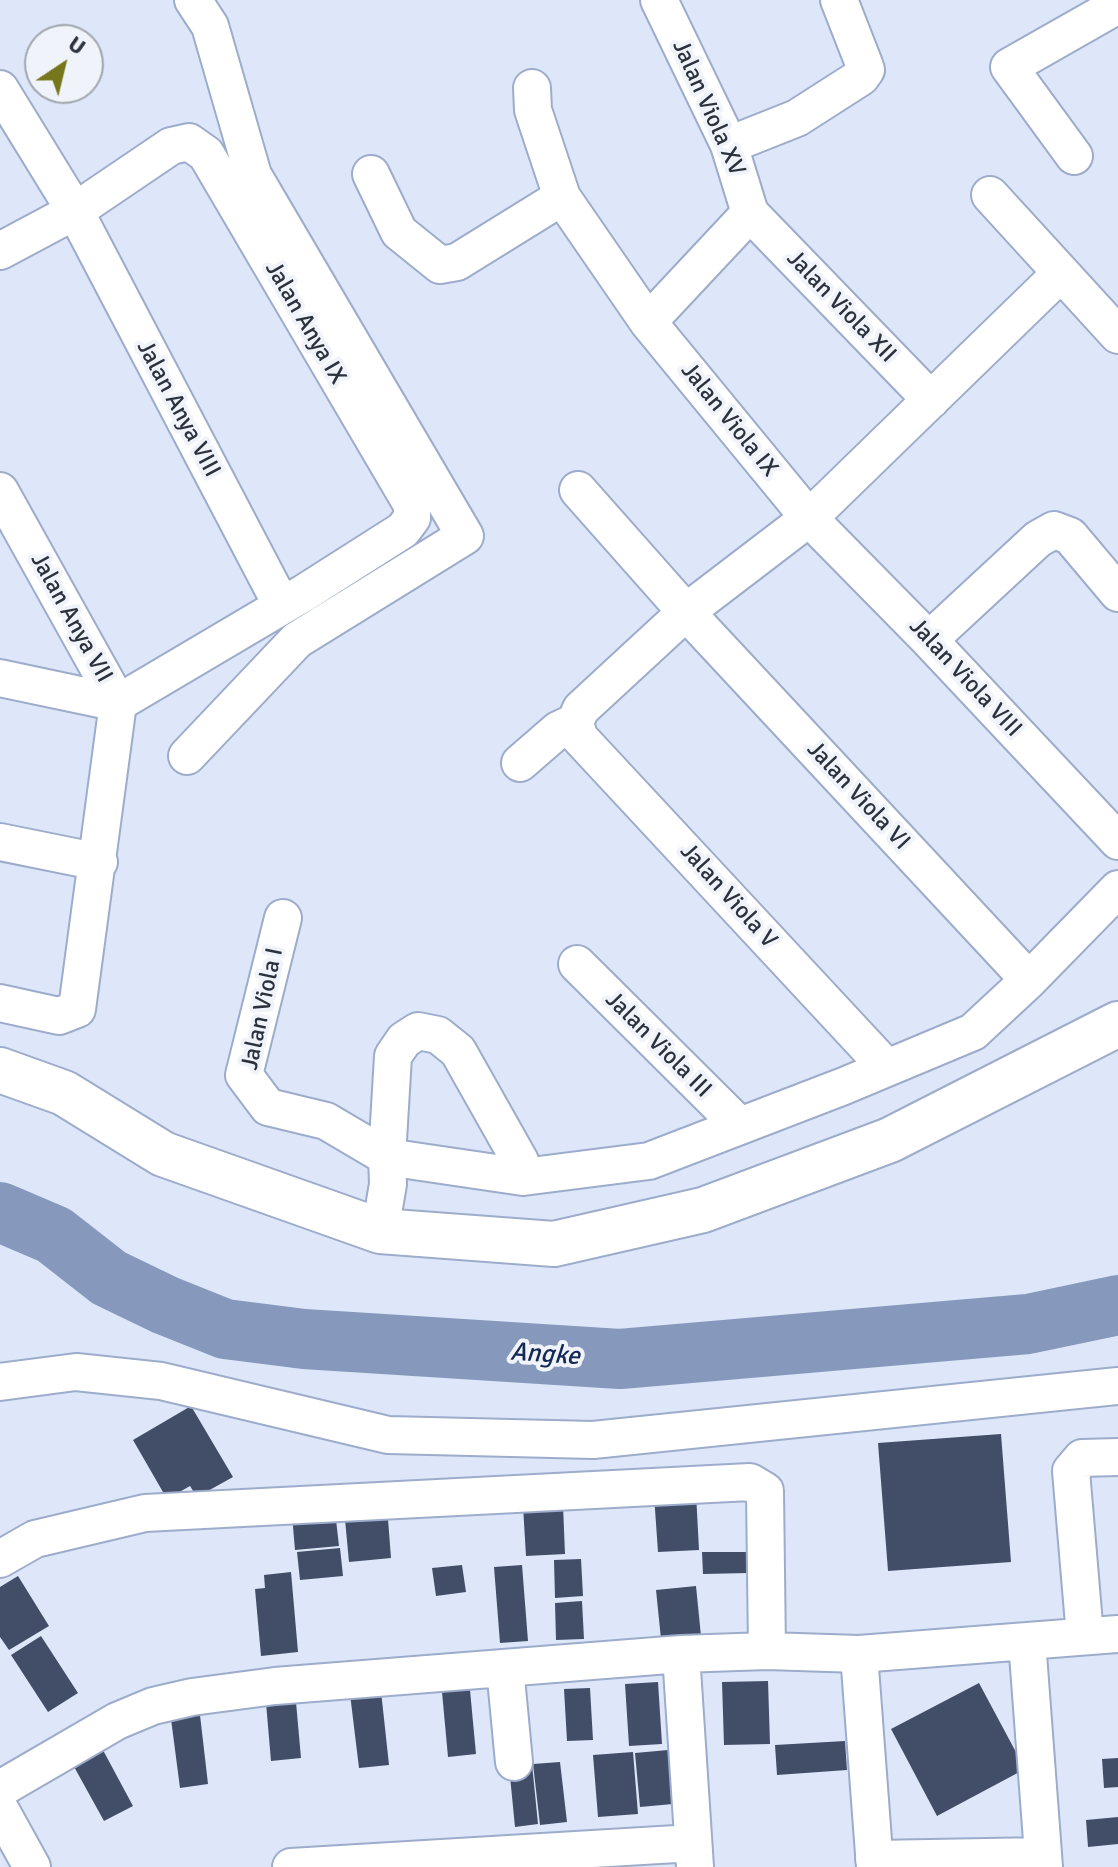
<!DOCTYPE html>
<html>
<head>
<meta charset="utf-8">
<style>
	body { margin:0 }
	#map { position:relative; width:1118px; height:1867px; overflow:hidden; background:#dde7f9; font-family:Signika,sans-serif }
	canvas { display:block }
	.north { position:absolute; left:24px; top:24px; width:80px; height:80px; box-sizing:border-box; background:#f0f4fa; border:2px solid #a2a6ae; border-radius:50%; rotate:35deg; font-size:22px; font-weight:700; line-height:32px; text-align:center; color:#2c323d }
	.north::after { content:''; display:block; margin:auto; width:28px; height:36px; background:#76771d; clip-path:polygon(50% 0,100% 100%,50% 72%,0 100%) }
</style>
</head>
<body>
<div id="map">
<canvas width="1118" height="1867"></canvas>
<div class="north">U</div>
</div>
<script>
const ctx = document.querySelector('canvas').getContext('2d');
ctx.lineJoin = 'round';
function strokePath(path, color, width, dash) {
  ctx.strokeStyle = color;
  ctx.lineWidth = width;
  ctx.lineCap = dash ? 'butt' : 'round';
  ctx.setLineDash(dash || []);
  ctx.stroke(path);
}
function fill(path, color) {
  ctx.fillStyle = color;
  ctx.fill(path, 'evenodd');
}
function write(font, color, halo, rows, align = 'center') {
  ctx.font = font + ' Signika,sans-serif';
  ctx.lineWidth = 8;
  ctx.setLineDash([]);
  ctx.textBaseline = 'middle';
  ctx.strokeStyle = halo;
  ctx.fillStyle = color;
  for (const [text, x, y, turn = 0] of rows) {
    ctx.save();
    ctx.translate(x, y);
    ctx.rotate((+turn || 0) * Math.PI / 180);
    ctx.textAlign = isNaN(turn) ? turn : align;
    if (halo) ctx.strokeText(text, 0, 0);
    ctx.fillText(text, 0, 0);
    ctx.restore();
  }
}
strokePath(new Path2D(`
	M0 1212 54 1235 109 1278 165 1305 225 1329 304 1339 620 1359 1028 1324 1118 1305`), '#8698bb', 60);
fill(new Path2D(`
	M191 1406 233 1477 197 1497 190 1486 167 1499 133 1440Z
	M1001 1434 1011 1562 888 1571 878 1443Z
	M696 1493 699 1550 658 1552 654 1495Z
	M563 1505 565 1554 526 1556 523 1506Z
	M387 1506 391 1558 349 1562 344 1509Z
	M335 1511 339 1546 295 1550 292 1515Z
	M340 1548 343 1576 300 1580 297 1552Z
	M702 1552H747L748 1573 703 1574Z
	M581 1559 583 1596 555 1598 554 1560Z
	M462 1565 466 1592 436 1596 432 1568Z
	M522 1565 528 1641 500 1643 494 1567Z
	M291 1572 298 1652 261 1656 255 1589 265 1588 264 1575Z
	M18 1576 49 1626 9 1650 0 1637V1587Z
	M696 1586 701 1636 661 1639 656 1590Z
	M582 1601 584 1639 556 1640 555 1603Z
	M41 1636 78 1693 48 1712 11 1655Z
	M768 1681 770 1744 724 1745 722 1682Z
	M658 1682 662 1744 629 1746 625 1684Z
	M979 1683 1025 1769 937 1816 891 1729Z
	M590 1688 593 1740 567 1741 564 1689Z
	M470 1690 476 1754 448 1757 442 1692Z
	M381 1691 389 1765 359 1768 350 1694Z
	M296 1702 301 1758 271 1761 266 1703Z
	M200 1715 208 1784 180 1788 171 1719Z
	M97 1739 133 1806 104 1821 67 1754Z
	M845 1741 847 1770 777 1775 775 1745Z
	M668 1750 673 1804 640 1807 635 1753Z
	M633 1752 638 1814 598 1817 593 1755Z
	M1118 1758V1787L1104 1788 1102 1759Z
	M560 1762 567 1822 540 1825 533 1764Z
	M532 1764 538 1824 515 1827 509 1766Z
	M1118 1817V1844L1088 1847 1086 1820Z`), '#424e68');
const street = new Path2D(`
	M532 88 533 110 562 197 648 322 809 518 929 640 1118 841
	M0 89 75 211 282 606
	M729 145 797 118 861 77 866 70 864 64 839 0
	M1074 156 1009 67 1118 5
	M371 174 399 232 440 265 457 262 562 197
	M990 195 1118 335
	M750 213 931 400
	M0 251 75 211 171 146 189 142 206 154 412 505V518L403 530 304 593 118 703
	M648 322 750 213 729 145 659 0
	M578 490 686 612 1029 980
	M0 491 118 703
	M929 640 1038 539 1054 530 1070 536 1118 593
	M0 678 118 703
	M575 722 579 737 886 1067
	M187 756 297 640 465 536 253 175 210 26 193 0
	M520 763 558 730 575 722 581 709 686 612 809 518 1060 274
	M0 842 99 862
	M283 918 244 1075 268 1107 326 1121 387 1157 523 1177 649 1161 844 1086 973 1032 1029 980 1118 889
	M577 964 739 1125
	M0 1003 59 1016 77 1009 118 703
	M380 1231 388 1184 387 1157 393 1056 404 1040 418 1031 438 1035 458 1051 520 1161 523 1177
	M0 1382 76 1372 161 1381 388 1435 593 1440 1118 1386
	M0 1559 35 1539 145 1513 750 1482 765 1491 767 1651
	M1085 1636 1071 1471 1082 1458 1118 1457
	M1027 1641 1044 1867
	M681 1654 695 1867
	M859 1654 875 1867
	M505 1668 514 1762
	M0 1789 117 1721 153 1706 192 1697 275 1686 681 1654 767 1651 859 1654 1118 1634
	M0 1809 32 1867
	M874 1859 1043 1856
	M291 1867 693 1843`);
const secondary = new Path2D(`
	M0 1070 64 1093 163 1154 380 1231 554 1244 703 1210 890 1140 1118 1024`);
strokePath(street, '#9dacca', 40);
strokePath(secondary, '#9dacca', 48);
strokePath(street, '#fff', 36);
strokePath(secondary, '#fff', 44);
write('24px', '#2c323d', '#f0f4fa', [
	["Jalan Viola XV",708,108,66],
	["Jalan Viola XII",841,307,46],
	["Jalan Anya IX",305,323,60],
	["Jalan Anya VIII",178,409,62],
	["Jalan Viola IX",729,420,51],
	["Jalan Anya VII",71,618,61],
	["Jalan Viola VIII",965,678,47],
	["Jalan Viola VI",858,796,47],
	["Jalan Viola V",728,896,48],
	["Jalan Viola I",263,1009,-78],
	["Jalan Viola III",658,1045,45]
]);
write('italic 26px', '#142855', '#f0f4fa', [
	["Angke",545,1355,4]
]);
</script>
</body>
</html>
